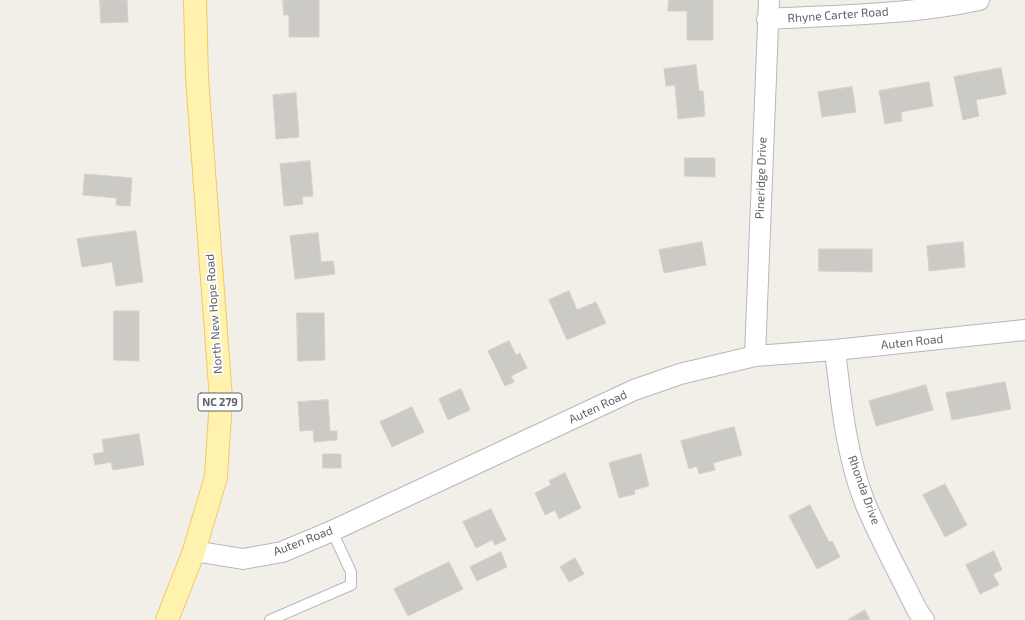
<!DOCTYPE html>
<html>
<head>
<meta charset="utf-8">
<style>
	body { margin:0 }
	canvas { display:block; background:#f1efe8 }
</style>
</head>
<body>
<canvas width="1025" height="620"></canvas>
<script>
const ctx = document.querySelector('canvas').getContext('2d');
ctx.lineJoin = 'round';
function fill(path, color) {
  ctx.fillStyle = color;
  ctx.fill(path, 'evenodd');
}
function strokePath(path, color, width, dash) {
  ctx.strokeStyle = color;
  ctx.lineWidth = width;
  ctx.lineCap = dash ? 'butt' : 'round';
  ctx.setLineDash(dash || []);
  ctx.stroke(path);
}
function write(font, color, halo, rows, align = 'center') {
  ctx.font = font + ' "Exo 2",sans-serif';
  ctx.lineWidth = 3.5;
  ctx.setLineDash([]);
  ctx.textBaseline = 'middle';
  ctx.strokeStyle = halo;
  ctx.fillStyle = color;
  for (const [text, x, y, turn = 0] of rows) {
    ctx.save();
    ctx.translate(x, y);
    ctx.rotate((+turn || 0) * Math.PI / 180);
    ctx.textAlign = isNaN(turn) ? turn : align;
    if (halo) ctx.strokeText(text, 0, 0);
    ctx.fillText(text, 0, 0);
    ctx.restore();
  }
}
const building = new Path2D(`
	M100 0H127L128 22 101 23Z
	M283 0H319V37H289V15H284Z
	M669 0H713V40H687V11H668Z
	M696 65 699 91H703L705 116 678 119 675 85 666 86 664 69Z
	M1001 68 1006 94 976 100 979 116 963 120 954 77Z
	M929 82 933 106 901 112 902 121 885 124 879 91Z
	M852 87 856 112 822 117 818 92Z
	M296 93 299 137 276 139 273 95Z
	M685 158H715V177L685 176Z
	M310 161 313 196 302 197 303 204 284 206 280 164Z
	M85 174 132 178 130 206 116 205 117 198 83 195Z
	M136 231 143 282 116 286 112 262 82 267 77 239Z
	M318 233 321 262 333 261 335 274 295 279 290 236Z
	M702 242 706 265 664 273 659 250Z
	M963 242 965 267 929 271 927 246Z
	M819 249H872V272L819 271Z
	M569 291 577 310 596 302 606 323 567 340 549 300Z
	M114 311H139V361L114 360Z
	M297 313H324L325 360 298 361Z
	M509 341 516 355 520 353 527 368 511 376 514 382 505 386 488 351Z
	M1005 382 1011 409 952 420 946 393Z
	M926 385 933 410 876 426 869 401Z
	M461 389 470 410 448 420 439 399Z
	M328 400 330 431H337V440L314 442 313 430 300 431 298 402Z
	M412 407 424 432 392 447 380 422Z
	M734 427 742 455 713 463 715 470 699 474 697 466 689 469 681 441Z
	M139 434 144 465 113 470 111 462 95 465 93 454 104 452 102 440Z
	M323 454H341V468H323Z
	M641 454 649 486 634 490 635 494 619 498 609 463Z
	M565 473 581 508 559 519 555 510 545 515 535 493 551 485 549 481Z
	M945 484 967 525 945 537 923 495Z
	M810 505 829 542 832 541 840 557 817 569 789 516Z
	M491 509 506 540 495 545 492 540 476 548 463 522Z
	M994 551 1002 570 993 574 999 585 980 594 966 565Z
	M501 552 507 567 477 581 470 567Z
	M575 558 584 574 569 582 560 567Z
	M449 562 463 589 408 616 394 589Z
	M865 610 870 620H848Z`);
fill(building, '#cccac5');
strokePath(building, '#d6d1c6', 1);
const service = new Path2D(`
	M270 620 351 585V572L332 531`);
const minor = new Path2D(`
	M767 19C837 15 911 15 979 0
	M835 350C841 402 846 454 865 503 880 539 900 575 917 610L924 620
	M755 356 769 0
	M194 551 243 559 282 552 332 531 634 390 680 374 755 356 835 350 1025 330`);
const primary = new Path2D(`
	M167 620 194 551 216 477 221 399 197 78 195 0`);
strokePath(service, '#b5b8bc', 12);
strokePath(minor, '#b5b8bc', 22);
strokePath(primary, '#f2c960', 24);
strokePath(service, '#fff', 10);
strokePath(minor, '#fff', 20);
strokePath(primary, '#fff2af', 22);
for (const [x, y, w] of [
	[220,402,44]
]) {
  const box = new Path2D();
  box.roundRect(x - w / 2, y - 9, w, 18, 3);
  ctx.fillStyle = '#fff';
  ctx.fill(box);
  strokePath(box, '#5f6368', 1);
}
write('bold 11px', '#5f6368', null, [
	["NC 279",220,402]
]);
write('12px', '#5f6368', '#fff', [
	["Rhyne Carter Road",838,15,-4],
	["Pineridge Drive",761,178,-88],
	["North New Hope Road",214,314,-94],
	["Auten Road",912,342,-6],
	["Auten Road",598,407,-25],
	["Rhonda Drive",864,490,70],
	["Auten Road",303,541,-21]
]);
</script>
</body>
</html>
